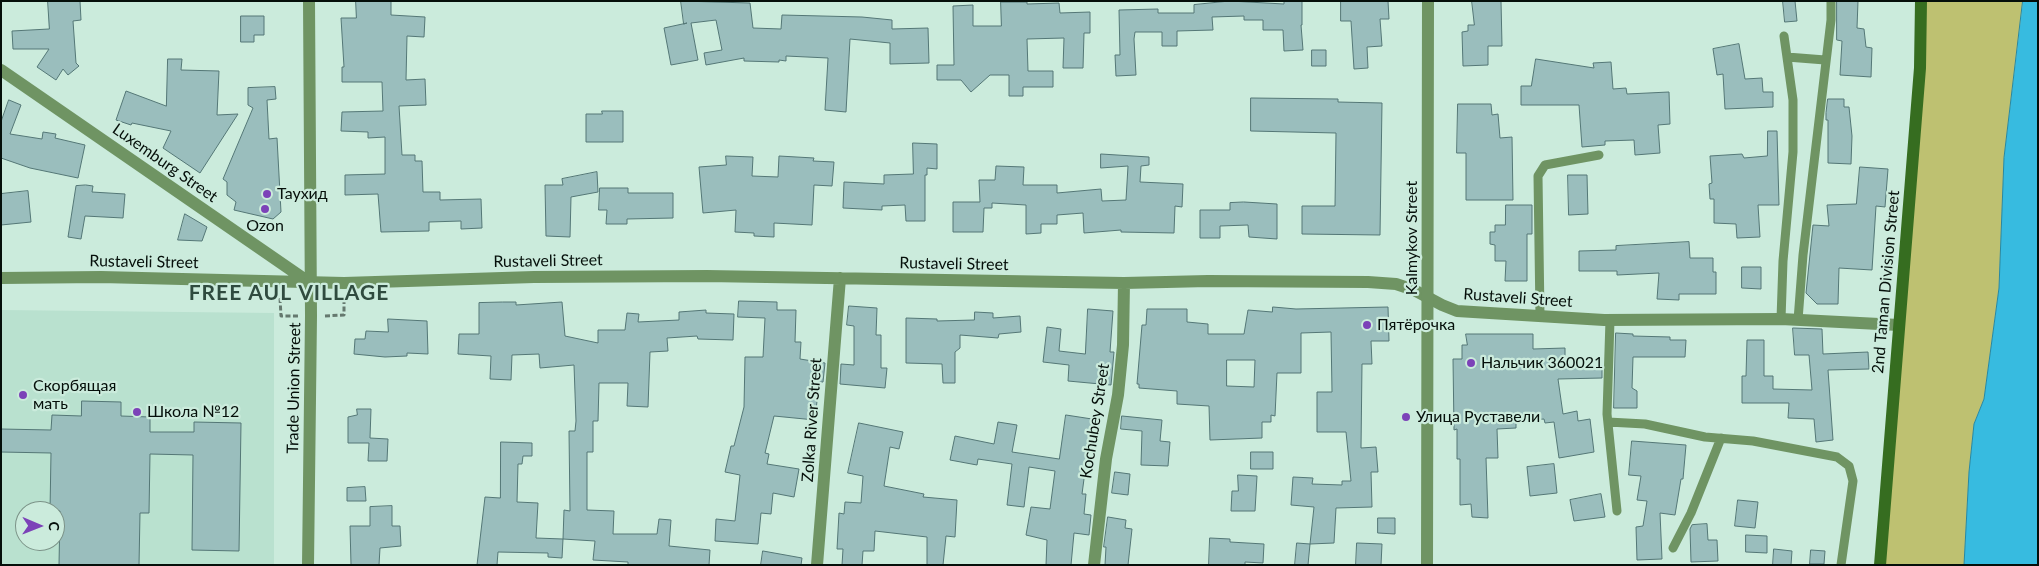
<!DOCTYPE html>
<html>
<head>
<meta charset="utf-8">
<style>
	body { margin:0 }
	#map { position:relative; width:2039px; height:566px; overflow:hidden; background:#cbebdc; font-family:Lato,sans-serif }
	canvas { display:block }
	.frame { position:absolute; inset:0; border:2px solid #050f0a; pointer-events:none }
	.north { position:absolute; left:15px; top:501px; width:50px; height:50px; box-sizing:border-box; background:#cbebdc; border:1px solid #7c9388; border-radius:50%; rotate:91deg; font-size:14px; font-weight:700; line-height:20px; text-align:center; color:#050f0a }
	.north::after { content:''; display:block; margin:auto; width:18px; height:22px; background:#7c42b8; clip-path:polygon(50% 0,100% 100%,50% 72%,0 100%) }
</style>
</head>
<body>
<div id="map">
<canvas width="2039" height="566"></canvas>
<div class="frame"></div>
<div class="north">С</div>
</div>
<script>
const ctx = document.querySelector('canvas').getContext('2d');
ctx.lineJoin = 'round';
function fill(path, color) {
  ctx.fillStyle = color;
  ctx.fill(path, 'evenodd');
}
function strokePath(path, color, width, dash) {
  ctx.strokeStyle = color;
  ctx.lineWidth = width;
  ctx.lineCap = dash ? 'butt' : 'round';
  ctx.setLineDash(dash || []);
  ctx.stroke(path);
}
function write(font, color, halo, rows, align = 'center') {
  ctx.font = font + ' Lato,sans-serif';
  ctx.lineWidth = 4.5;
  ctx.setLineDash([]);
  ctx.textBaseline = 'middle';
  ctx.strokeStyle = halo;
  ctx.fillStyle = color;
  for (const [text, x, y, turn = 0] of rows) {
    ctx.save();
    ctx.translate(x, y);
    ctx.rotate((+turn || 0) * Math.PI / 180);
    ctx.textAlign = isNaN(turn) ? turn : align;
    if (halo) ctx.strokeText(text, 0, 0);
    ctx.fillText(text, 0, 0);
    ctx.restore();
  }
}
fill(new Path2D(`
	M1 310 274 313V565H1ZM25 511H55V541H25Z`), '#b9e1cf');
fill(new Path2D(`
	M1921 1H2023L2004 158 1999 288 1984 399 1974 424 1969 472 1964 565H1880Z`), '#bec171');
const water = new Path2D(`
	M2023 1H2038V565H1964L1969 472 1974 424 1984 399 1999 288 2004 158Z`);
fill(water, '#37bbe0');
strokePath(water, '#2887a0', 1);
const building = new Path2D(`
	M48 1H80L81 20 73 21 76 63 79 66 68 75 63 69 56 80 37 67 49 49H13L12 31 49 29Z
	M356 1H391V15L425 17 424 37 407 36 406 80 425 79 426 105 399 106 402 155H415V161H422L423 192H440V200L481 199 482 228 461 229V221L429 222V231L381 232 378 194 345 195V175L385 174V137L368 138V132L341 131 342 112 383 111 382 82H342V67H344L341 18H356Z
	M681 1 750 3 753 28 781 29 782 15 862 17 892 20V29L928 28 929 63 890 64V43L850 39 846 112 825 110 828 58 786 56V61L779 60V62L744 61V58L706 65 704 53 722 50 716 20 691 23 698 60 671 65 664 28 687 23 684 24Z
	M1230 1 1284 4V1H1302V25H1301L1303 50 1284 51 1283 30H1263V20H1244V16L1212 17 1213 30 1177 31V46H1162V32H1135L1134 39 1136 75 1116 76 1115 55H1120L1119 10 1158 9V13H1194V5Z
	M1341 1H1388L1389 19H1380L1382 46 1367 47 1368 68 1354 69 1351 21H1341Z
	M1472 1H1501L1502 46H1488V65L1463 66 1462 32 1468 31V25H1474Z
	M1783 1H1795L1797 21 1785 22Z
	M1837 1H1858L1857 28 1864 29 1866 47 1872 48 1871 77 1840 75 1842 41 1837 40Z
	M1001 2H1027V4L1059 3 1060 13 1090 12V33H1084L1083 68H1063L1064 38 1027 39 1028 71H1053V87H1023V96H1009V75H990L971 92 961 80H937V65H954L953 6 973 5V26H1001Z
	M241 16H264V35H254V42H241Z
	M1739 44 1745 79 1762 78 1763 92H1773V107L1725 109 1723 74 1717 75 1713 49Z
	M1312 50H1326V66H1312Z
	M168 59H182L181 70 219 71 217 115 238 114 200 173 163 148 171 131 132 123 131 125 116 120 126 91 166 106Z
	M1536 59 1594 68 1593 63 1611 62 1613 89 1626 88 1627 94 1669 92 1670 124 1658 125 1660 153 1635 155 1634 140 1605 141V145L1582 147 1579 105H1521V86H1531Z
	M275 87 276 99 267 100 269 139 277 138 281 212 273 219 234 210 236 202 227 195V182L223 179 253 108 248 105V88Z
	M1251 98 1338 99V102L1382 103 1380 235 1302 234V206H1335L1336 133 1251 131Z
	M1828 99H1844V107H1849L1852 136 1851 164 1828 163V120H1826V113Z
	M9 100 21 105 10 134 42 139 43 132 56 134 55 138 85 145 78 178 30 168 1 158V122Z
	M1458 104H1491L1492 115 1498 114 1500 138 1512 137 1513 200H1466V153H1457Z
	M602 111H623V142H586V114H602Z
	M1768 131H1777L1779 205H1758L1760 237 1737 238 1736 224 1714 223V199H1710L1709 184 1712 183 1710 156 1742 154 1744 158 1767 156Z
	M913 143 937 144V169L927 168V175H925V221H906L905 205 882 206V210L843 208 844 182 884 184V175L913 174Z
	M1101 154 1149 157V165L1141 166 1140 182 1183 184 1182 207 1175 206 1174 233 1121 232V230L1084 233 1083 213 1057 215V224H1041V233L1026 234V205L992 203V208H984L983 232H953V202H980L979 180H995L996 166 1024 167 1023 185H1057V193L1101 189 1102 201 1126 200 1128 166 1101 168Z
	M726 156 753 157 752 176 778 177 779 156 814 158 813 161 834 162 832 186 814 185 812 225 774 223V237L754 236V233L735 232 736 210 703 213 699 167 726 165Z
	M1860 167 1888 169 1885 207 1876 206 1872 270 1839 268 1838 304H1817L1806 293 1813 225 1829 226 1827 205 1856 204Z
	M597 172 598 192 571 197 570 237 546 236 545 185H563L562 179Z
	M1568 175H1587L1588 214 1569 215Z
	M86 185 93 186 92 192 125 194 123 218 85 216 81 239 68 237 76 186Z
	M600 188H628V193H673V218L627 219V224H606L607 210H599Z
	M28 191 31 222 1 225V194Z
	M1244 202 1277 204V239L1249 237 1248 225 1220 226V238H1200V210H1230V203Z
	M1506 205H1532V234H1527V281H1505L1506 261H1495V245L1490 244V232H1495V225H1505Z
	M185 214 207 227 202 241 178 240Z
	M1689 242 1690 258H1713V272H1716V294H1679V300L1657 299 1659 273 1617 275V271H1579V251L1616 250V246Z
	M1742 267H1761V289L1742 288Z
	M739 301 777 302V310H796L795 342H801L800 359 825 363 823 382H819L815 420 774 416 765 453 769 454 767 464 799 469 794 497 773 493 771 514 761 513 758 544 715 541 716 519 735 521 740 475 725 472 731 446H734L744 407 745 357H763L765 318 738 317Z
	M503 302H516V305L562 302 565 336 598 343V330H625L627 313 639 314 638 322 679 320V312L706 310V313L734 314 733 340 698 339 697 336 667 338 668 351 650 352 648 407 627 406 628 383H599L598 421H593V452H587V510L614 511 613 534H657L659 519 671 520 669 546 710 550 709 565H628V562L593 560 595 541 563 539 564 510 570 511 569 431H575L576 421 574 365 540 368 539 354 512 355 511 380 490 379 491 356 458 354 459 334H479V303Z
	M849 306 877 308 876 335H881V368H887L885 388 840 384 841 364 854 365V326L847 325Z
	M1273 307 1296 309 1388 307 1389 341H1371L1372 364H1362L1361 448 1376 447 1378 472H1371L1372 507 1336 508 1334 543 1310 544 1314 507 1291 505 1293 477 1313 478 1312 484 1342 485V481H1351L1346 432H1317V392H1332L1331 332 1301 333V373H1277L1275 416 1271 415V422H1262V438L1210 440 1209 406 1177 404V391L1139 388V384H1137L1142 325H1146L1147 309H1187V322L1208 324V334H1244L1248 310 1272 312ZM1227 360H1255L1254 387 1227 386Z
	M1088 309 1113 311 1110 352H1114L1111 385 1068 381 1069 365 1043 362 1047 327 1061 329 1059 351 1085 354Z
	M975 312 993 313V318L1020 316 1021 332 999 334 998 338 960 335V348L955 352V383H943L942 364 906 363V318L937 319V321L974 320Z
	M388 319 427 321 428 354 407 353V356L385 357 354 354 355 339H365L366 331 388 332Z
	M1793 328 1822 329 1823 354 1868 352 1869 369 1828 370 1833 440 1816 442 1814 419 1788 418 1789 403H1742V376H1746L1747 340H1764V376H1773V389L1812 390 1809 355H1795Z
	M1616 333 1633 334V336L1670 337V340H1686L1685 357H1633L1632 388 1637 391V408H1614Z
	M1466 334H1533V349L1565 348V367L1602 366V378L1558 379 1563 414 1577 411 1578 421 1590 419 1594 452 1559 458 1554 422 1545 423 1544 419 1516 421V428L1497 429 1498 458H1486L1488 518 1472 517 1471 504 1460 505V459H1457V429L1454 430 1453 359H1462V345H1467Z
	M82 401 121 402V416L150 417V432H194V422L241 423 239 551 192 550 193 455 150 454 149 513H140L139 565H59L60 511H50L51 453 1 452V429L51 430 52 415 81 416Z
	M357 409H371L370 438 388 439 387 461H368L369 443H348V417L357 415Z
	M1066 415 1092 419 1082 494H1086L1084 514 1091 515 1089 535 1074 533 1071 565H1046L1047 540 1026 535 1031 507 1050 509 1055 471 1029 467 1024 507 1007 505 1012 464 978 459 977 465 950 460 955 436 994 444 998 422 1017 425 1012 452 1059 459Z
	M1122 416 1162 420 1160 441 1170 442 1168 466 1141 465 1142 431 1121 429Z
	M859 423 903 432 899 449 890 447 884 486 924 494 923 497 957 500 955 537 946 536 943 565H927V537L875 531 874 551H863L862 565H842L843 549H837L839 513 844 514 845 502 861 503 863 476 848 473Z
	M1632 441 1686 445 1683 479H1681L1675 515 1660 513 1662 559 1637 560 1636 527 1643 526 1647 501 1637 500 1641 476 1629 475Z
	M501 442 532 443V456H523L522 464H518L517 502 538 503 536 538 563 539 562 558 548 557V553L498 552 497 565H477L485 497 500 498Z
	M1251 452H1273V469H1251Z
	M1554 464 1557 493 1530 496 1527 467Z
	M1115 472 1130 474 1128 495 1112 493Z
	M1238 475 1257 476 1255 511H1231L1232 491H1238Z
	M365 487 366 501H347V488Z
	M1601 494 1605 517 1574 521 1570 500Z
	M1738 500 1758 502 1755 528 1735 526Z
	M392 506V526H400L401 546 380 548 379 565H351L350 526H370V507Z
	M1108 517 1126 520 1125 528 1132 529 1128 565H1105L1106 547H1104Z
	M1378 518H1395V534L1378 533Z
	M1707 524 1708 540H1717L1718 561 1691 562 1690 529 1692 525Z
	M1746 535 1767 536V553L1746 552Z
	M1210 538 1230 539V542L1264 544 1263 563 1245 562V565H1209Z
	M1297 543 1310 544 1308 565H1295Z
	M1357 543 1382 544 1381 565H1356Z
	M1774 549 1792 551 1791 565H1773Z
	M1811 550 1825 551 1824 564H1810Z
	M763 551 802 558 801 565H761Z`);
fill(building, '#9abebd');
strokePath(building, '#547776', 1);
strokePath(new Path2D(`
	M280 298 281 316H298
	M325 316 344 315V296`), '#65796f', 3, [5, 2.5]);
strokePath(new Path2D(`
	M1787 57 1825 60
	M1540 316 1538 176 1545 165 1599 155
	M1781 319 1783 261 1793 152V100L1784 36
	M1610 320 1607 414 1617 511
	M1798 320 1803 255 1831 20V1
	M1608 422 1645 424 1705 437 1753 441 1837 457 1849 466 1853 481 1841 565
	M1673 548 1691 513 1721 438`), '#6f9463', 9);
strokePath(new Path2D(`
	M1 70 310 283
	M1 278 101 277 344 283 534 277 707 276 1124 283 1208 281 1368 282 1396 284 1414 290 1442 305 1457 311 1604 320 1781 319 1899 325
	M817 565 840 278
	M1094 565 1106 459 1118 395 1123 345 1124 283`), '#6f9463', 12);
strokePath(new Path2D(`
	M308 565 311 316 309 1
	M1427 565 1428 1`), '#6f9463', 12);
strokePath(new Path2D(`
	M1880 565 1920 68 1921 1`), '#366d20', 12);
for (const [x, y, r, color] of [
	[267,194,5,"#7c42b8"],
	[265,209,5,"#7c42b8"],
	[1367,325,5,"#7c42b8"],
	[1471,363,5,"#7c42b8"],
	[23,395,5,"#7c42b8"],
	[137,412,5,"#7c42b8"],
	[1406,417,5,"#7c42b8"]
]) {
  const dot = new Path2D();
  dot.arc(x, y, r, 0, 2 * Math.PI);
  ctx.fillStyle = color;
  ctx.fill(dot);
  strokePath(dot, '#cbebdc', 2);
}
write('16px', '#050f0a', '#cbebdc', [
	["Luxemburg Street",165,163,35],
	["Kalmykov Street",1412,238,-90],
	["Rustaveli Street",548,261,-1],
	["Rustaveli Street",144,262,1],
	["Rustaveli Street",954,264,1],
	["2nd Taman Division Street",1886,282,-85],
	["Rustaveli Street",1518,298,4],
	["Trade Union Street",294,388,-89],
	["Zolka River Street",812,420,-86],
	["Kochubey Street",1095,421,-81]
]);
write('16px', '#050f0a', '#cbebdc', [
	["Таухид",277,194],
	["Ozon",265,226,"center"],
	["Пятёрочка",1377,325],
	["Нальчик 360021",1481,363],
	["Скорбящая",33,386],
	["мать",33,404],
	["Школа №12",147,412],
	["Улица Руставели",1416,417]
], 'left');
ctx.letterSpacing = '1px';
write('bold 21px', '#2f4b3f', '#cbebdc', [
	["FREE AUL VILLAGE",289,293]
]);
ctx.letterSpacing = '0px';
</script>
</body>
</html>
